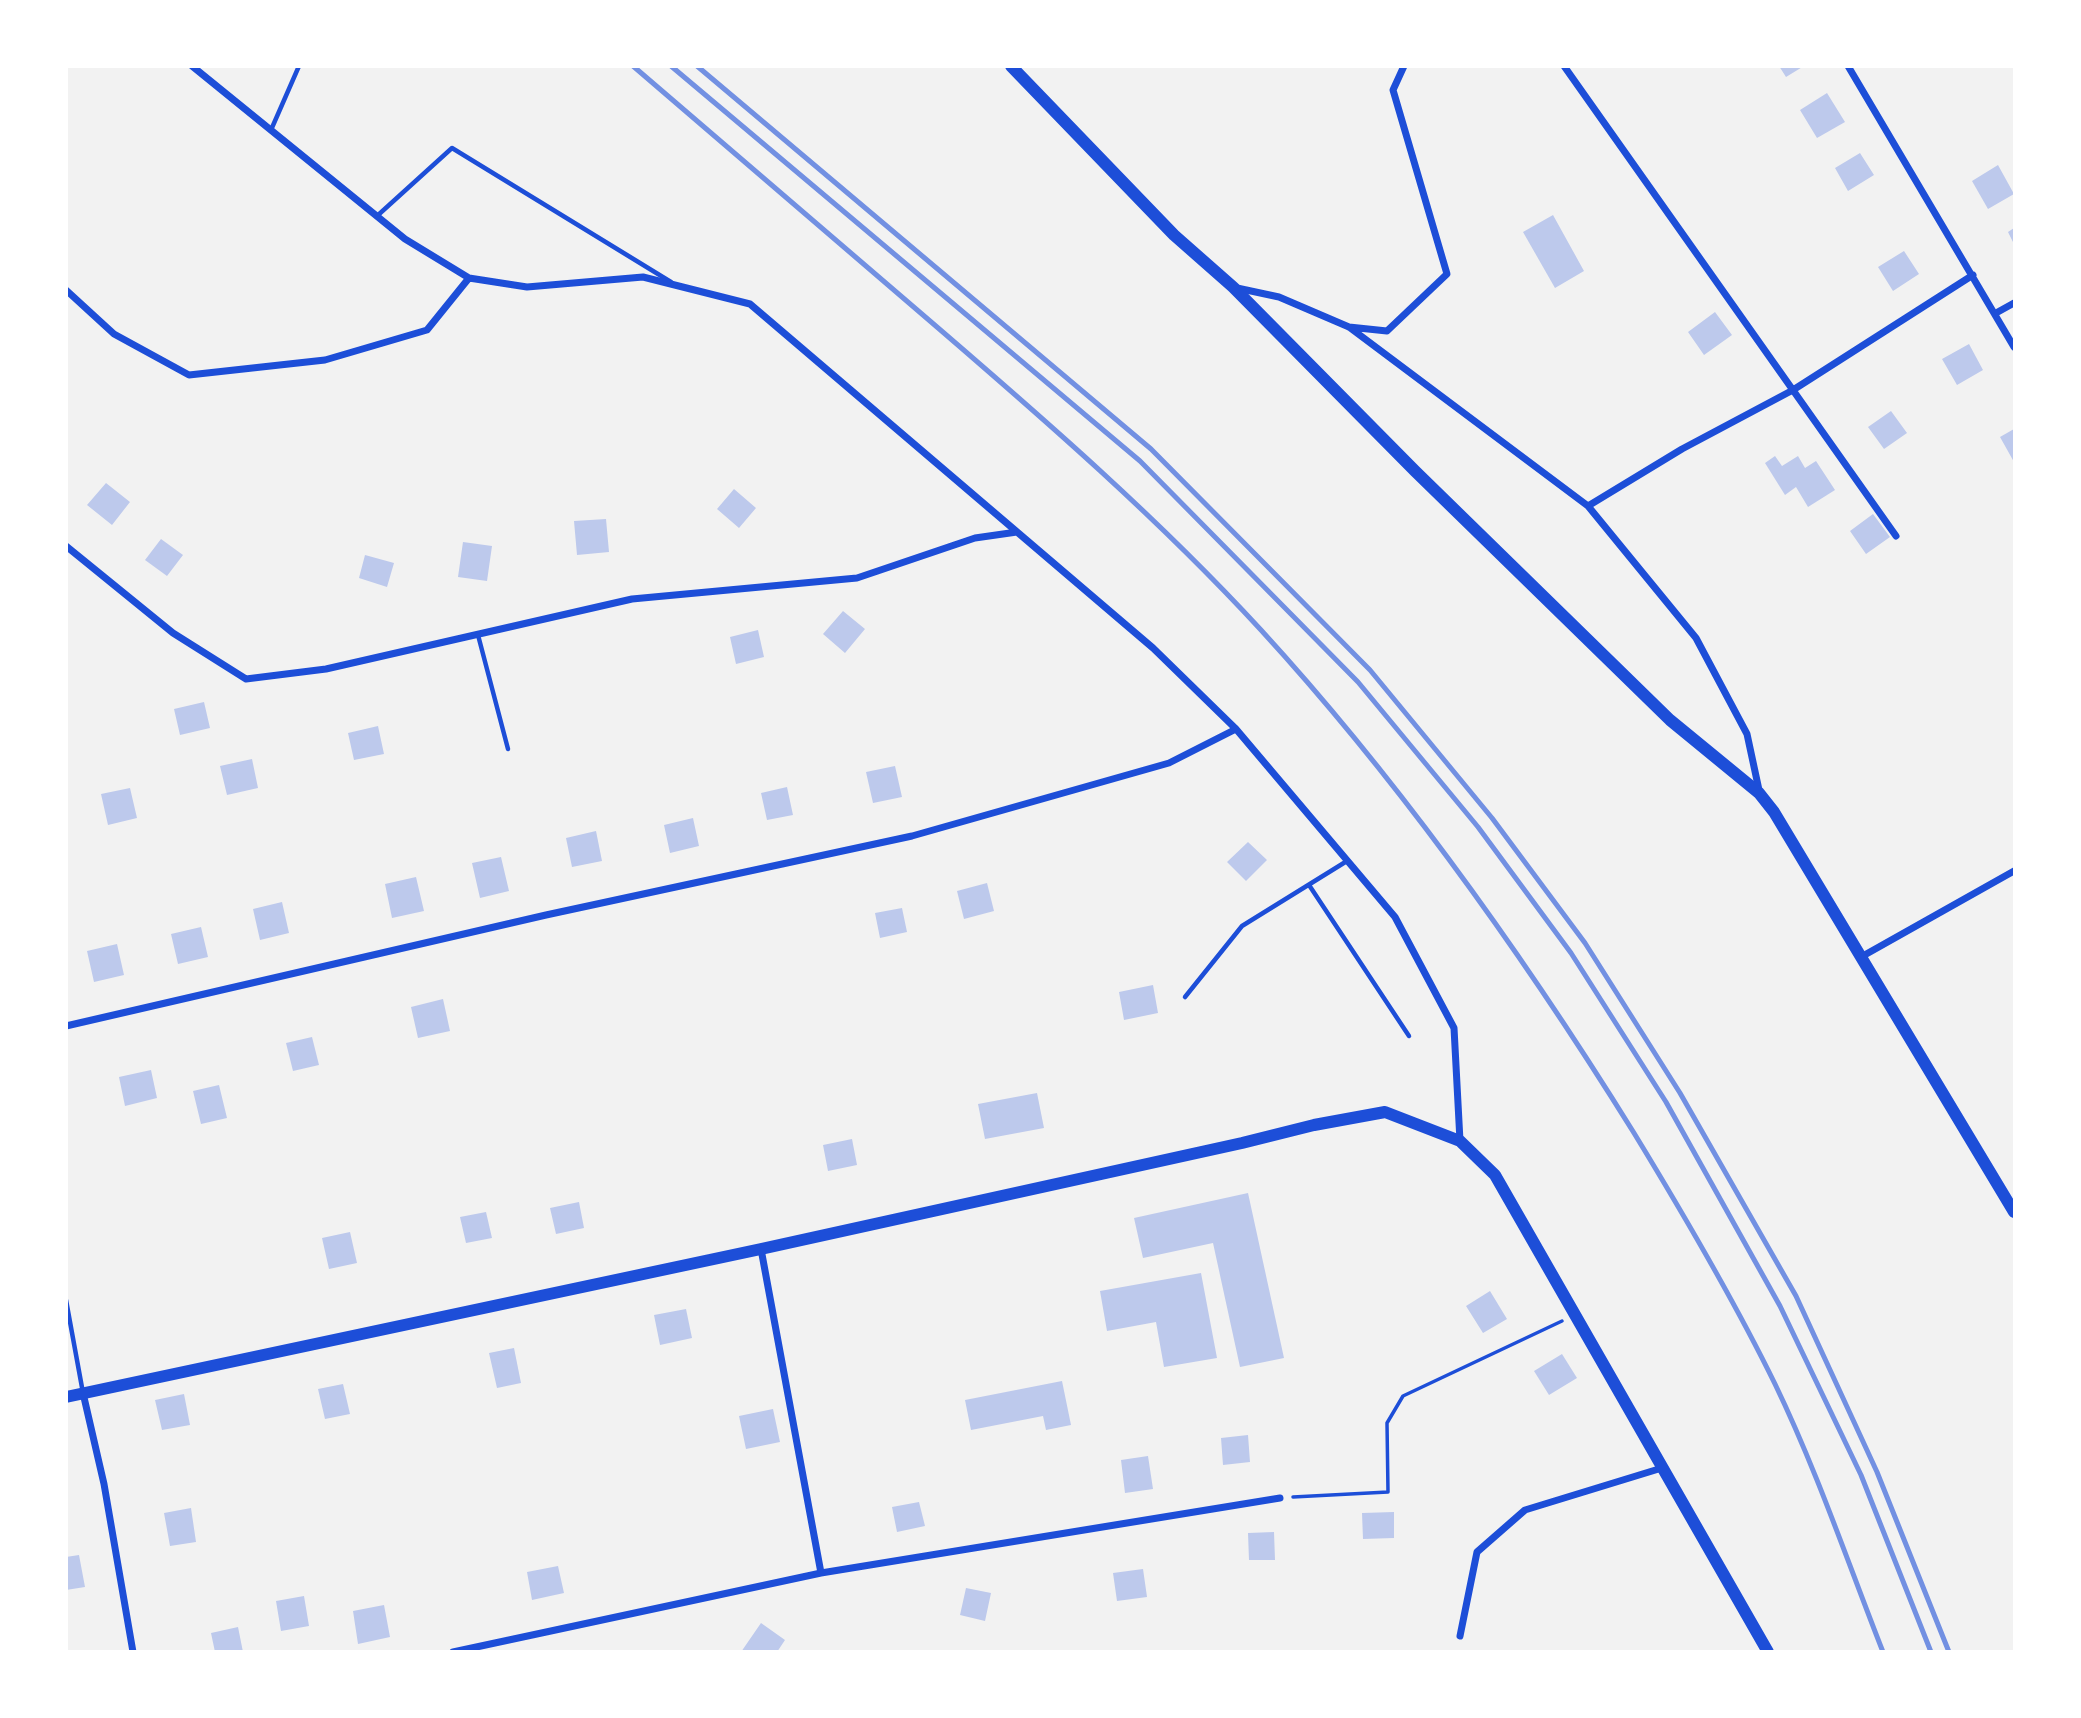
<!DOCTYPE html>
<html>
<head>
<meta charset="utf-8">
<style>
	body { margin:0 }
	#map { position:relative; width:2081px; height:1718px; overflow:hidden; background:#f2f2f2; font-family:Spectral,serif }
	canvas { display:block }
	.frame { position:absolute; inset:0; border:68px solid #fff; pointer-events:none }
</style>
</head>
<body>
<div id="map">
<canvas width="2081" height="1718"></canvas>
<div class="frame"></div>
</div>
<script>
const ctx = document.querySelector('canvas').getContext('2d');
ctx.lineJoin = 'round';
function fill(path, color) {
  ctx.fillStyle = color;
  ctx.fill(path, 'evenodd');
}
function strokePath(path, color, width, dash) {
  ctx.strokeStyle = color;
  ctx.lineWidth = width;
  ctx.lineCap = dash ? 'butt' : 'round';
  ctx.setLineDash(dash || []);
  ctx.stroke(path);
}
fill(new Path2D(`
	M1779 66H1804L1786 77Z
	M1827 93 1845 122 1817 138 1800 110Z
	M1860 153 1874 175 1848 191 1835 168Z
	M1998 165 2014 194 1988 209 1972 181Z
	M1553 215 1584 271 1555 288 1523 232Z
	M2014 228V244L2008 232Z
	M1904 251 1919 274 1893 291 1878 267Z
	M1715 312 1732 335 1704 355 1688 332Z
	M1969 344 1983 370 1957 385 1942 359Z
	M1891 411 1907 433 1884 449 1868 427Z
	M2014 429V462L2000 437Z
	M1775 456 1782 466 1798 456 1805 468 1816 461 1835 490 1808 507 1796 487 1785 495 1765 463Z
	M106 483 130 502 112 525 87 505Z
	M734 489 756 508 739 528 717 509Z
	M1873 514 1890 537 1866 554 1850 531Z
	M606 519 609 552 577 555 574 521Z
	M161 539 183 555 167 576 145 560Z
	M463 542 492 546 487 581 458 577Z
	M365 555 394 563 387 587 359 578Z
	M843 611 865 629 845 653 823 634Z
	M758 630 764 657 736 664 730 637Z
	M204 702 210 728 180 735 174 709Z
	M378 726 384 754 354 760 348 733Z
	M252 759 258 788 227 795 220 766Z
	M895 766 902 797 873 803 866 772Z
	M787 787 793 815 767 820 761 793Z
	M130 788 137 818 108 825 101 794Z
	M693 818 699 846 670 853 664 825Z
	M596 831 602 861 572 867 566 838Z
	M1248 842 1267 860 1246 881 1227 862Z
	M501 857 509 891 480 898 472 863Z
	M416 877 424 911 392 918 385 884Z
	M987 883 994 911 964 919 957 891Z
	M282 902 289 933 260 940 253 909Z
	M902 908 907 932 880 938 875 913Z
	M201 927 208 957 178 964 171 934Z
	M117 944 124 975 94 982 87 951Z
	M1153 985 1158 1013 1124 1020 1119 992Z
	M443 999 450 1031 418 1038 411 1007Z
	M312 1037 319 1065 293 1071 286 1043Z
	M151 1070 157 1098 125 1106 119 1077Z
	M219 1085 227 1118 201 1124 193 1091Z
	M1037 1093 1044 1128 985 1139 978 1104Z
	M852 1139 857 1165 828 1171 823 1145Z
	M1248 1193 1284 1358 1240 1367 1213 1243 1143 1258 1134 1218Z
	M579 1202 584 1228 556 1234 550 1208Z
	M486 1212 492 1238 466 1243 460 1217Z
	M350 1232 357 1263 329 1269 322 1238Z
	M1201 1273 1217 1358 1164 1367 1156 1322 1107 1331 1100 1291Z
	M1490 1291 1507 1319 1483 1333 1466 1306Z
	M686 1309 692 1338 660 1345 654 1315Z
	M514 1348 521 1383 497 1388 489 1353Z
	M1562 1354 1577 1378 1549 1395 1534 1371Z
	M1062 1381 1071 1425 1046 1430 1043 1416 971 1430 965 1400Z
	M343 1384 350 1414 325 1419 318 1389Z
	M184 1394 190 1425 162 1430 155 1400Z
	M773 1409 780 1442 746 1449 739 1416Z
	M1248 1435 1250 1462 1223 1465 1221 1438Z
	M1148 1456 1153 1489 1125 1493 1121 1460Z
	M919 1502 925 1526 897 1532 892 1507Z
	M191 1508 196 1542 170 1546 164 1513Z
	M1394 1512V1538L1363 1539 1362 1513Z
	M1274 1532 1275 1560H1249L1248 1533Z
	M79 1555 85 1587 66 1590V1557Z
	M558 1566 564 1593 532 1600 527 1572Z
	M1143 1569 1147 1597 1117 1601 1113 1573Z
	M966 1588 991 1593 985 1621 960 1615Z
	M304 1596 309 1626 281 1631 276 1601Z
	M384 1605 390 1637 358 1644 353 1611Z
	M761 1623 785 1640 777 1652H741Z
	M238 1627 243 1652H215L211 1633Z`), '#bdc9ec');
strokePath(new Path2D(`
	M1293 1497 1388 1492 1387 1423 1403 1396 1562 1321`), '#1d4ed8', 3.5);
strokePath(new Path2D(`
	M271 130 299 66
	M377 216 452 148 671 282
	M478 635 508 749
	M1309 885 1409 1036
	M1185 997 1242 926 1347 861
	M66 1300 83 1393`), '#1d4ed8', 4.5);
strokePath(new Path2D(`
	M192 66 405 239 469 278 527 287 643 277 750 304 1153 648 1236 729 1395 917 1454 1028 1460 1141
	M1564 66 1896 536
	M1848 66 2014 347
	M1237 288 1279 297 1349 327 1588 506 1696 638 1747 734 1759 790
	M66 290 114 334 189 375 325 360 427 330 469 278
	M1996 313 2014 303
	M1349 327 1387 331 1447 274 1393 90 1404 66
	M1588 506 1682 449 1793 390 1973 275
	M66 546 173 633 246 679 326 669 632 599 857 578 975 538 1017 532
	M1861 957 2014 871
	M66 1026 546 915 912 836 1169 763 1236 729
	M761 1249 821 1573
	M83 1393 104 1484 133 1652
	M1460 1636 1477 1552 1525 1510 1662 1468
	M453 1652 821 1573 1280 1498`), '#1d4ed8', 7);
strokePath(new Path2D(`
	M1011 66 1174 235 1233 287 1415 471 1670 720 1759 793 1774 812 2014 1212
	M66 1397 761 1249 1242 1143 1314 1125 1385 1112 1460 1141 1495 1175 1768 1652`), '#1d4ed8', 12);
strokePath(new Path2D(`
	M633 66C732 151 831 236 930 321 1044 419 1159 519 1261 630 1402 784 1524 956 1634 1133 1684 1215 1733 1298 1775 1384 1817 1471 1848 1563 1883 1652
	M671 66 1140 461 1358 682 1478 827 1571 953 1666 1102 1780 1306 1861 1475 1931 1652
	M697 66 1151 449 1370 670 1492 818 1585 943 1680 1093 1796 1296 1877 1472 1949 1652`), '#7290e2', 5);
</script>
</body>
</html>
